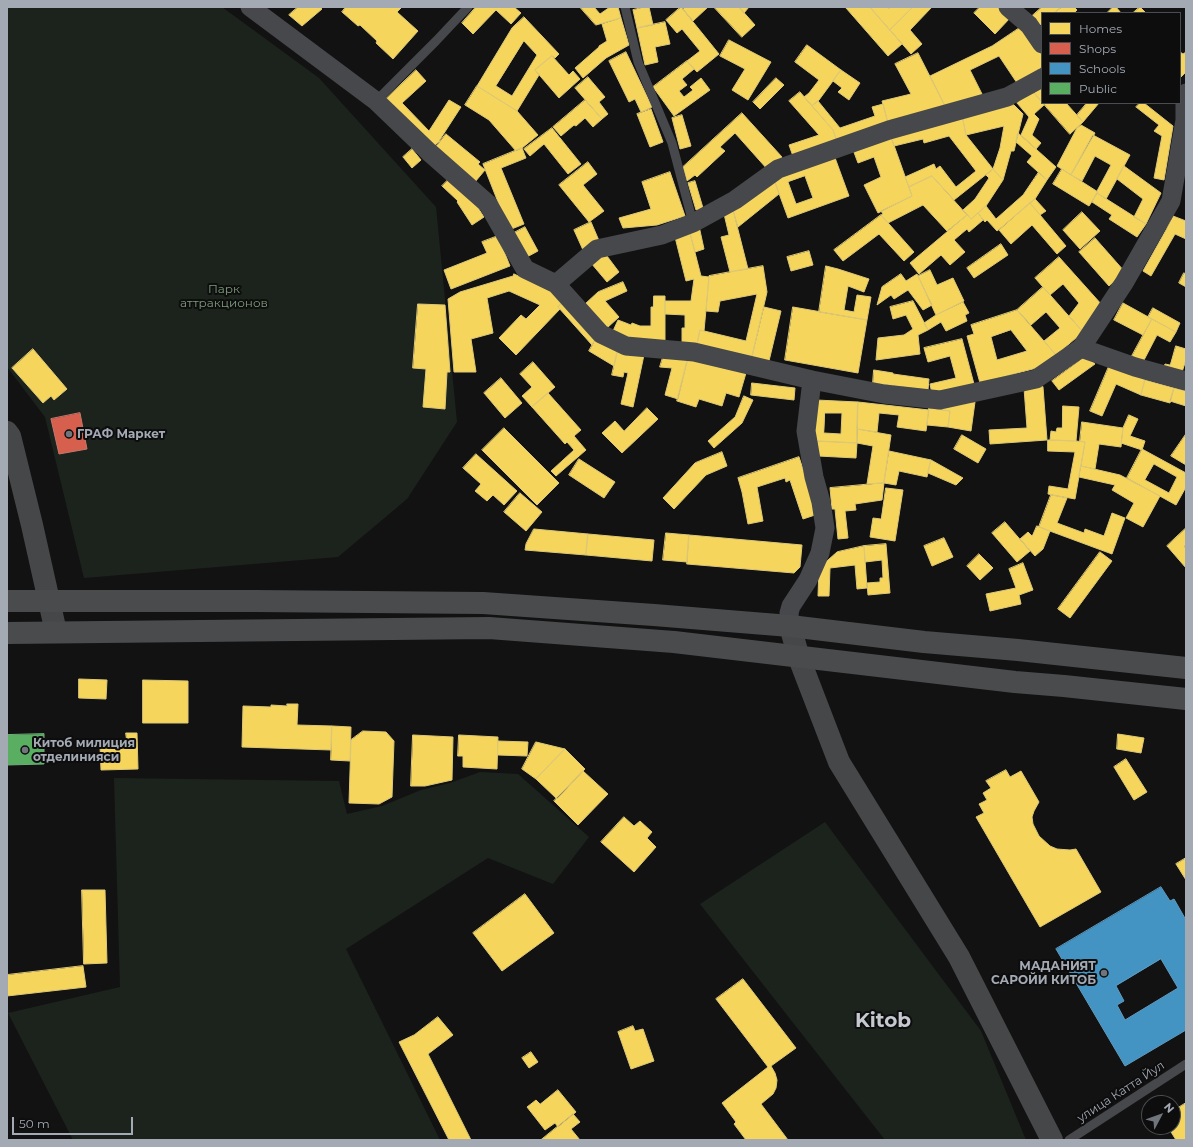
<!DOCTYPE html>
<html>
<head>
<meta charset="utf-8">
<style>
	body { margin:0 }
	#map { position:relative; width:1193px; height:1147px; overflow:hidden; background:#121213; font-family:Montserrat,sans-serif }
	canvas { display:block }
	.frame { position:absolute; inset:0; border:8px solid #a3aab4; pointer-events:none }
	.legend { position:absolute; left:1041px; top:12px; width:140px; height:92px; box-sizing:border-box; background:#0d0d0e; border:1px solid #494c50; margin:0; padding:5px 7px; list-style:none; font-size:12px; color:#a3aab4 }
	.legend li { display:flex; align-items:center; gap:8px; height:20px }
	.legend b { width:20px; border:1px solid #494c50 }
	.north { position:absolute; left:1141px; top:1095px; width:40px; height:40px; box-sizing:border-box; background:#0d0d0e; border:1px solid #494c50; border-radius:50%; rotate:49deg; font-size:11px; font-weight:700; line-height:16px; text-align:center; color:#a3aab4 }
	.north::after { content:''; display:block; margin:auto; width:14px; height:18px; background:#70757c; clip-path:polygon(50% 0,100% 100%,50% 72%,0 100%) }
	.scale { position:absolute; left:12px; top:1117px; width:121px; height:18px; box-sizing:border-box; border:2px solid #a3aab4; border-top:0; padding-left:5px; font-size:12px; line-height:14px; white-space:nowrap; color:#a3aab4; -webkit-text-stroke:3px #0d0d0e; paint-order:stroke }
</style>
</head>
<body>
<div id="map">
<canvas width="1193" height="1147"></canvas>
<div class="frame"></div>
<ul class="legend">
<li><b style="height:11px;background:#f6d55c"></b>Homes</li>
<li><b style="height:11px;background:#d6604d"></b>Shops</li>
<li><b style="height:11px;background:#4393c3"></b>Schools</li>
<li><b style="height:11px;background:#5aae61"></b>Public</li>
</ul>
<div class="north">N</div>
<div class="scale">50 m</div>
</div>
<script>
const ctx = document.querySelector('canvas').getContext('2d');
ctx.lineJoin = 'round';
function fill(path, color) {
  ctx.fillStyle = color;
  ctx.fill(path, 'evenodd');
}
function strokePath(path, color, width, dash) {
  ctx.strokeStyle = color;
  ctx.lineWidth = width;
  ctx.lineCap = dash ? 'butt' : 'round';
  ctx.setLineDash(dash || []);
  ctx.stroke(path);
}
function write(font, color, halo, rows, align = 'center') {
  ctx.font = font + ' Montserrat,sans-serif';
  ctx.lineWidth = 4;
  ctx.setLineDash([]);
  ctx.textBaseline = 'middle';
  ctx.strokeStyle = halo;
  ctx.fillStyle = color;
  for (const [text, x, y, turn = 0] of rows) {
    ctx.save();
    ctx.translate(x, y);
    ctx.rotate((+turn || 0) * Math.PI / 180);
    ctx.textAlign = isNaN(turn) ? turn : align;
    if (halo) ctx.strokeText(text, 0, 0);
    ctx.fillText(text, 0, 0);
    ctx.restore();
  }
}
fill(new Path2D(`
	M7 7H222L319 78 436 207 457 422 407 499 338 557 84 578 45 417 7 367Z
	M480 772 518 774 589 837 553 884 488 858 346 949 440 1140H73L8 1013 120 987 114 778 339 781 347 814 382 806 421 790 450 783Z
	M825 822 981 1031 1026 1140H885L700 904Z`), '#1c231d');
const homes = new Path2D(`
	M298 7H320L322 9 302 26 289 15Z
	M346 7H402L397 12 418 31 393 59 376 43 377 41 360 25 358 26 342 12Z
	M476 7H514L521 13 511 24 496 10 473 34 462 23Z
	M580 7H594L600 14 610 7H618L621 18 596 25Z
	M645 7H649L653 25 637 28 633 10Z
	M681 7 719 54 697 72 687 61 700 51 682 29 677 33 666 20Z
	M685 7H708L693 21 683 9Z
	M714 7H739L755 25 742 37Z
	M739 7H749L744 13Z
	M847 7H870L902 44 888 56 846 8Z
	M870 7H887L889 9 891 7H913L890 30Z
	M913 7H932L910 30 922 44 911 54 890 30Z
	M980 7H1000L1011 17 995 34 974 13Z
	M1042 7H1061L1054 13H1042V23L1038 27 1030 18Z
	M1062 7H1074L1077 10 1074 13H1054Z
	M1113 7H1116L1121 13H1107Z
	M1140 7 1146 13H1133Z
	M524 17 559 54 555 58 552 56 535 70 539 75 517 111 477 86 512 28ZM524 41 537 55 512 96 496 86Z
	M621 18 629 45 606 58 583 78 575 68 599 47V46L607 41 602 24Z
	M665 22 670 44 655 47 658 62 645 65 637 28Z
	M1024 25 1042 53V67L1017 83 999 56 970 70 984 98 946 108 930 76 992 46Z
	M729 40 771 62 748 100 732 90 745 69 720 56Z
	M807 45 841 70 819 100 812 106 804 97 809 93 819 80 795 62Z
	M626 52 652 107 641 112 635 99 629 102 609 61Z
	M1180 52 1183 54 1186 52V72L1180 78Z
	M918 53 946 108 888 123 882 101 911 94 895 64Z
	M552 56 569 75 573 71 580 79 559 98 535 70Z
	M687 61 694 69 682 79 687 85 679 91 684 97 693 90 690 87 701 78 710 90 674 116 653 87Z
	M416 70 426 81 402 103 429 131 449 100 461 107 439 141 432 148 385 100Z
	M841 70 860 83 849 100 838 92 842 88 833 81Z
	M588 77 605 97 599 102 608 114 602 119 575 88Z
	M776 78 784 85 760 109 753 102Z
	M477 86 517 111 538 135 522 148 516 151 489 120 465 105Z
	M1042 86V102L1034 93Z
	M1032 90 1044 105 1034 114 1039 119 1032 135 1041 143 1036 149 1021 135 1029 117 1017 103Z
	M800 92 833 130 838 144 794 159 789 145 819 135 789 101Z
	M585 100 602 119 593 127 585 118 576 126 574 125 561 136 553 127Z
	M818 101 840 128 875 116 872 107 883 104 888 123 838 144 833 130 812 106Z
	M1043 103H1066L1083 122 1070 134Z
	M1087 103H1099L1083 122 1077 115Z
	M1140 103H1144L1173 126 1164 180 1154 178 1162 136 1154 131 1159 125 1136 107Z
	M1014 105 1023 114 1014 151H1011L1003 180 993 169 1000 148 1004 126 966 135 962 115 995 107Z
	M651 109 663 142 650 147 637 114Z
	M742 113 782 157 768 170 735 133 720 147 725 151 697 177 695 175 687 181 683 167Z
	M682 115 691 146 680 149 672 118Z
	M962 115 966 135 993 169 954 200 932 176 909 187 905 177 934 164 936 169 940 166 956 187 976 171 949 136 924 143 923 139 894 146 890 134Z
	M1081 125 1095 133 1071 175 1057 166 1077 128Z
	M552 128 581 164 568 174 544 144 530 156 524 149Z
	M1018 133 1056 167 1047 180 1027 162 1032 156 1016 142Z
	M446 134 480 162 478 164 485 170 475 182 434 149Z
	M890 134 912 196 878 213 864 185 881 177 874 157 858 163 852 147Z
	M1093 135 1130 155 1106 199 1097 193 1098 192 1097 191 1111 165 1095 156 1082 181 1071 175Z
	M522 148 526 158 501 168 524 224 509 230 483 164Z
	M412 149 421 160 412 168 403 157Z
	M834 155 849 196 788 218 773 177ZM805 176 813 198 796 204 788 182Z
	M588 162 597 174 583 185 604 211 589 222 559 185Z
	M1124 166 1161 193 1146 224 1134 217 1143 199 1117 179Z
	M993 169 1003 180 986 206 971 219 963 210 975 199 989 178 986 175Z
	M1062 169 1098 192 1089 206 1053 184Z
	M670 172 685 216 657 225 623 228 619 218 651 209 642 182Z
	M1039 172 1047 180 1035 199 997 231 987 220 985 222 978 213 986 206 996 219 1023 195Z
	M932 176 967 215 947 231 923 205 888 223 881 215 883 214 881 211 912 196 909 187Z
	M451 177 469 194 484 217 472 225 457 202 458 201 442 186Z
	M774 179 779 194 738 227 733 210Z
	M695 181 703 208 696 210 688 183Z
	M1097 193 1146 224 1137 237 1109 219 1112 215 1092 202Z
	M1035 199 1046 211 1040 215 1030 203Z
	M1030 203 1066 246 1057 254 1032 225 1011 244 999 230Z
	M733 210 748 269 730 272 721 237 729 235 724 214Z
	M1082 212 1100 231 1080 249 1063 230Z
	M978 213 983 220 969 232 967 229 954 240 965 252 950 265 941 255 919 274 910 263 967 215 971 219Z
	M881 215 914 252 904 261 879 234 843 261 834 250Z
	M1173 216 1186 221V239L1175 234 1151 276 1143 271 1166 230Z
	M591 222 600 243 583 250 574 230Z
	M699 226 704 249 695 252 689 229Z
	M525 227 538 251 525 258 512 234Z
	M690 233 701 276 709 277 704 331 700 330 697 344 682 343V328H685V315L665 314V301H691L694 279 686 281 675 237Z
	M498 236 510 266 451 289 444 270 487 253 482 242Z
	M1095 238 1125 272 1109 286 1079 252Z
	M1001 244 1008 255 974 278 967 268Z
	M809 251 813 265 791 271 787 257Z
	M604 252 619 272 607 282 591 263Z
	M1059 257 1102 305 1083 332 1069 316 1079 303 1063 284 1050 295 1035 278Z
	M763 266 767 292 752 357 697 344 700 330 746 341 757 294 720 301 718 312 706 311 709 276Z
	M826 266 838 269 869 279 864 292 848 286 844 310 854 312 857 295 871 297 867 320 819 312Z
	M930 270 937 285 953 278 964 301 936 315 918 276Z
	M1184 273 1186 274V287L1179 283Z
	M514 274 552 291 563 302 558 307 560 309 516 355 499 338 521 315 526 319 540 305 509 291 487 298 493 333 471 339 476 372H454L448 299 460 292 513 276Z
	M901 274 906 281 917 274 932 305 923 310 908 290 894 299 891 295 877 305 882 287Z
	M623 282 627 291 605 301 619 317 607 328 585 304 598 292Z
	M1043 287 1083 332 1056 355 1044 341 1060 328 1046 312 1031 325 1017 310Z
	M654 296H665V342H640L613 331 618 320 631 325 632 323 640 326H651V307H653Z
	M565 300 597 337 592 345 558 307Z
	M913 301 928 330 918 335 920 354 876 360 878 338 904 335 913 329 906 315 893 319 890 307Z
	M963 302 969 313 965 315 967 321 946 331 941 322 928 330 924 323 936 315Z
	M1123 303 1152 319 1143 335 1114 320Z
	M418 304 445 305 450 372H447L445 409 423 407 426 369 413 368Z
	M764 307 781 311 769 361 752 357Z
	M793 307 867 320 858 373 785 360Z
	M1153 308 1180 323 1176 332 1148 317Z
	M1017 310 1056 355 1044 366 980 383 967 336 974 334 971 325ZM1011 330 1027 351 997 360 991 337Z
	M1152 319 1176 332 1170 342 1157 335 1143 362 1132 356Z
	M597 337 618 349 614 366 589 351Z
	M962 339 974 384 932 394 930 384 956 378 950 356 928 362 924 348Z
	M1176 346 1186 349V360L1181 375 1163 369 1165 364 1170 365Z
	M33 349 67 389 54 400 51 396 43 403 12 368Z
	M618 349 644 355 633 407 621 404 628 373 624 372 623 377 612 375Z
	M664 354 688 358 678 399 665 395 672 368 660 367Z
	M1087 355 1095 364 1059 390 1052 381Z
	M688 358 746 373 739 397 726 393 722 406 699 399 696 407 677 401Z
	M533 362 555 387 532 407 522 396 532 387 520 374Z
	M1110 364 1145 380 1141 395 1116 384 1102 416 1090 411Z
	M874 370 893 373V374L929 379 928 390 873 383Z
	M501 378 522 403 505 418 484 393Z
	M1145 380 1174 388 1170 403 1141 395Z
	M752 383 795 388 794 400 751 395Z
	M1043 387 1047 440 990 444 989 430 1027 428 1024 388Z
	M1174 388 1186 391V406L1170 401Z
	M548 393 581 430 574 436 586 450 556 476 551 471 574 450 567 442 565 444 532 407Z
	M744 396 753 400 742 423 714 448 708 441 735 417Z
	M816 400 858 402 857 443 814 441ZM825 413H842L841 434 824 433Z
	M858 402 929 410 926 431 897 427 899 415 879 413 877 432 857 429Z
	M975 402 971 431 948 427 950 411 942 410 943 404Z
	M1063 406 1079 407 1076 441 1050 440 1051 431 1056 432 1057 428H1062Z
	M647 408 658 419 622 453 602 433 615 421 624 431Z
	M929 408 950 411 948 427 927 425Z
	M1129 415 1138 419 1130 436 1145 441 1142 450 1121 443 1123 428Z
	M1082 422 1123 428 1121 447 1099 444 1095 469 1081 466 1085 442 1080 441Z
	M504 428 559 483 537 505 482 450Z
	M857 429 891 435 884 483 867 484 873 446 857 443Z
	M1186 434V465L1171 456Z
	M962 435 986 449 978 463 954 449Z
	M1048 440 1076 441 1085 442 1075 499 1048 494 1049 486 1068 489 1075 452 1048 451Z
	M818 441 857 443 856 458 818 456Z
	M1142 449 1186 473V487L1176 505 1127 478ZM1154 464 1177 477 1169 493 1145 480Z
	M889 451 931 460 927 477 899 471 896 485 884 483Z
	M722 452 727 466 706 475 674 509 663 498 695 463Z
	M476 454 517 491 504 505 493 495 487 501 475 491 481 484 463 468Z
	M799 457 818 514 803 519 790 480 786 482 785 478 757 487 763 521 748 524 742 492 738 478Z
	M579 459 615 482 604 498 569 475Z
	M931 460 963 478 956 485 928 473Z
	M1081 466 1120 475 1160 496 1143 527 1126 518 1134 503 1112 490 1115 485 1079 477Z
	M884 483 882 500 855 504 856 510 845 511 848 538 838 539 835 509H832L830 488Z
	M886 488 903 490 895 541 870 537 873 518 881 519Z
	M520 493 542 512 526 531 504 512Z
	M1051 495 1067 498 1057 523 1084 533 1085 529 1104 536 1112 513 1125 518 1112 554 1039 527Z
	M1005 522 1030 551 1017 562 992 533Z
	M1037 526 1050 531 1043 549 1035 556 1020 539 1028 532 1032 536Z
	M1186 528V544L1184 546 1186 549V568L1167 546Z
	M534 529 588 534 586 555 525 550 526 544Z
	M666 533 689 535 687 562 663 560Z
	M588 534 654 540 652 561 586 555Z
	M689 535 802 545 800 567 794 573 687 564Z
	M944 538 953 557 932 566 924 546Z
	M886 544 890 593 868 595 867 583 880 582V578H883L882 560 865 562 864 546Z
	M864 546 867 588 857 589 855 565 830 568 829 596H818L819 568 837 552Z
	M1100 552 1112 561 1070 618 1058 609Z
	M979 554 993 568 980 580 967 566Z
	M1023 563 1033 590 1019 595 1021 604 990 611 986 594 1016 588 1009 569Z
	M79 679 107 680 106 699 79 698Z
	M143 680 188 681V723H143Z
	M287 704H298L297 725 332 726 331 750 242 747 243 706 271 707V705L287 706Z
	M332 726 351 727 350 761 331 760Z
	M363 731 386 732 394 741 392 797 379 804 349 803 351 740Z
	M126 733H137L138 769 101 770 100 746 127 745Z
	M1118 734 1144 738 1141 753 1117 749Z
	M413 735 453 737 452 780 425 786H411Z
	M459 735 498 737 497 769 463 767V756H458Z
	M498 741 528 742 527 756 498 755Z
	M536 742 565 749 536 779 522 769Z
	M565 749 585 769 557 799 536 779Z
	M1126 759 1147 792 1134 800 1114 767Z
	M1006 770 1010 777 1021 771 1039 802 1034 811 1032 817 1033 824 1039 836 1050 846 1057 849 1070 850 1076 849 1101 892 1040 927 976 817 984 813 979 804 987 800 983 793 991 788 986 781Z
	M583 771 608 794 578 825 554 801Z
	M624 817 634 826 640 821 652 832 647 838 656 847 634 872 601 842Z
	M1186 858V880L1176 864Z
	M82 890H105L107 963 84 964Z
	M525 894 554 933 502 971 473 933Z
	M83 966 86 987 7 996V975Z
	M743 979 796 1048 771 1066 775 1073 777 1080 776 1088 773 1094 761 1104 788 1140H746L734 1124 736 1122 722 1103 768 1067 716 999Z
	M438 1017 453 1035 428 1054 471 1140H449L399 1042 414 1035Z
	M633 1026 635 1031 643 1029 654 1061 631 1069 618 1032Z
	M531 1052 538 1062 529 1068 522 1058Z
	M558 1090 576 1112 558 1127 555 1123 545 1130 527 1107 536 1100 540 1104Z
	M1186 1103V1140H1176L1168 1127H1173V1111Z
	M573 1114 580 1122 571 1129 580 1140H541Z`);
fill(homes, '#f6d55c');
strokePath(homes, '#ddc876', 1);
const shops = new Path2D(`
	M80 413 87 449 59 454 51 419Z`);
fill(shops, '#d6604d');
strokePath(shops, '#c7766c', 1);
const schools = new Path2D(`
	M1161 887 1170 901 1174 899 1186 920V1030L1125 1066 1056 949ZM1161 959 1178 988 1125 1020 1117 1005 1124 1001 1116 986Z`);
fill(schools, '#4393c3');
strokePath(schools, '#609abe', 1);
const public = new Path2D(`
	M44 734V764L7 765V735Z`);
fill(public, '#5aae61');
strokePath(public, '#70ad7a', 1);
strokePath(new Path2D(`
	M625 7 638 62 672 143 693 223
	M376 101 436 41 468 7
	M1069 1140 1186 1064`), '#47484b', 9);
strokePath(new Path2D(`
	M250 7 376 101 429 152 488 204 525 269 556 284 601 334 626 346 694 352 812 380 884 394 940 400 1036 379 1081 348 1124 283 1171 201 1185 120V95L1186 93
	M1008 7 1029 25 1042 44
	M556 284 597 249 662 235 693 223 735 200 778 169 889 130 1007 97 1042 78
	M1081 348 1135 367 1186 381
	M790 626 789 613 791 606 808 580 820 553 825 528 821 502 814 477 806 431 812 380`), '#47484b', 19);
strokePath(new Path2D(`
	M7 432 10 436 32 525 56 632
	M790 626 799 658 839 762 959 957 1052 1140`), '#464749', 22);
strokePath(new Path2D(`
	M7 601H255L483 603 654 615 790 626 924 642 1018 650 1186 668
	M7 633 489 628 674 642 1015 682 1064 686 1186 699`), '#494b4d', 22);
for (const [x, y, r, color] of [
	[69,434,4,"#70757c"],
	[25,750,4,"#70757c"],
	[1104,973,4,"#70757c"]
]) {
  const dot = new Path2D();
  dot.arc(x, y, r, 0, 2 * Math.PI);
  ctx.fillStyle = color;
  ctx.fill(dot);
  strokePath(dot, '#0d0d0e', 1.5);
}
write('12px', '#7d9f7a', '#0d0d0e', [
	["Парк",224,289],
	["аттракционов",224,303]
]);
write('bold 12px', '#a3aab4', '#0d0d0e', [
	["ГРАФ Маркет",77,434],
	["Китоб милиция",33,743],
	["отделинияси",33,757],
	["МАДАНИЯТ",1096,966,"right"],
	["САРОЙИ КИТОБ",1096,980,"right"]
], 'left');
write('12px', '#a3aab4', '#0d0d0e', [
	["улица Катта Йул",1121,1092,-33]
]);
write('bold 20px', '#c4c9d0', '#0d0d0e', [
	["Kitob",883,1021]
]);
</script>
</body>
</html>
